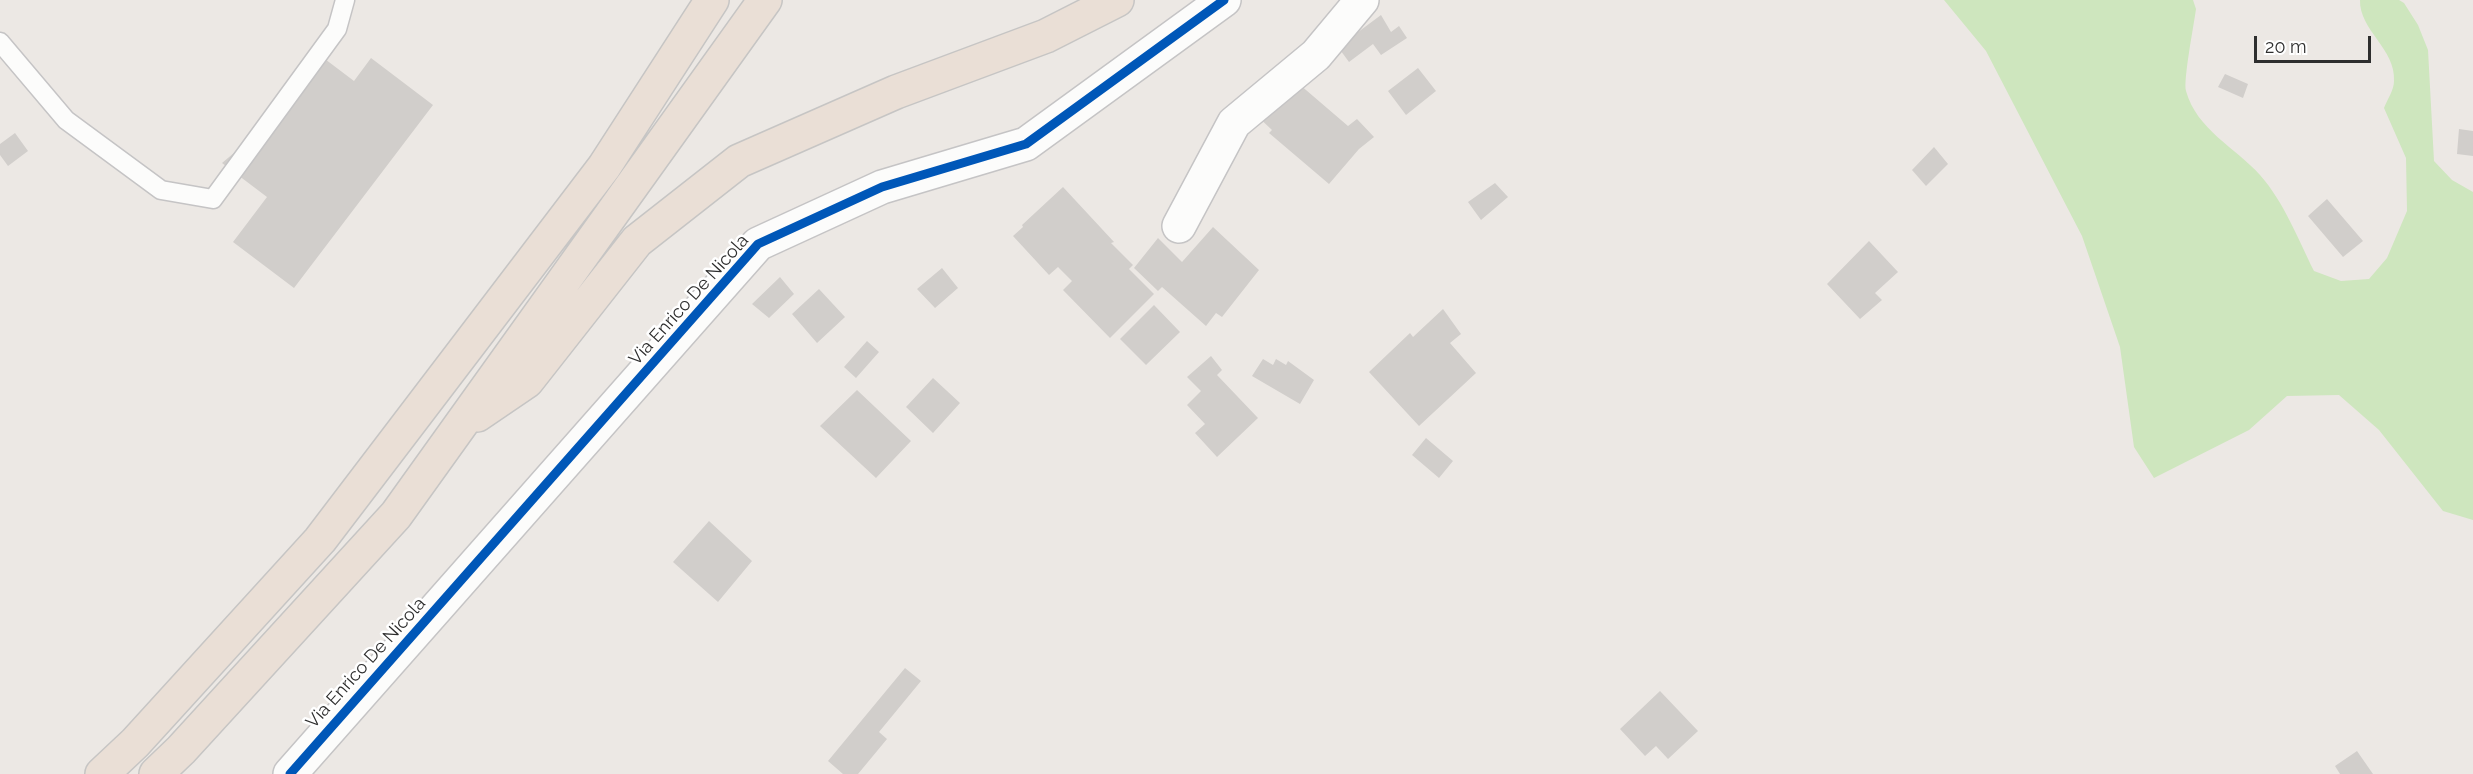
<!DOCTYPE html>
<html>
<head>
<meta charset="utf-8">
<style>
	body { margin:0 }
	#map { position:relative; width:2473px; height:774px; overflow:hidden; background:#ece8e4; font-family:Raleway,sans-serif }
	canvas { display:block }
	.scale { position:absolute; left:2254px; top:36px; width:117px; height:27px; box-sizing:border-box; border:3px solid #2e2e2e; border-top:0; padding-left:8px; font-size:18px; line-height:21px; white-space:nowrap; color:#2e2e2e; -webkit-text-stroke:4px #fff; paint-order:stroke }
</style>
</head>
<body>
<div id="map">
<canvas width="2473" height="774"></canvas>
<div class="scale">20 m</div>
</div>
<script>
const ctx = document.querySelector('canvas').getContext('2d');
ctx.lineJoin = 'round';
function fill(path, color) {
  ctx.fillStyle = color;
  ctx.fill(path, 'evenodd');
}
function strokePath(path, color, width, dash) {
  ctx.strokeStyle = color;
  ctx.lineWidth = width;
  ctx.lineCap = dash ? 'butt' : 'round';
  ctx.setLineDash(dash || []);
  ctx.stroke(path);
}
function write(font, color, halo, rows, align = 'center') {
  ctx.font = font + ' Raleway,sans-serif';
  ctx.lineWidth = 5;
  ctx.setLineDash([]);
  ctx.textBaseline = 'middle';
  ctx.strokeStyle = halo;
  ctx.fillStyle = color;
  for (const [text, x, y, turn = 0] of rows) {
    ctx.save();
    ctx.translate(x, y);
    ctx.rotate((+turn || 0) * Math.PI / 180);
    ctx.textAlign = isNaN(turn) ? turn : align;
    if (halo) ctx.strokeText(text, 0, 0);
    ctx.fillText(text, 0, 0);
    ctx.restore();
  }
}
fill(new Path2D(`
	M1944 0H2193L2196 9C2194 24 2183 81 2186 91 2197 130 2235 147 2260 175 2284 202 2298 239 2314 271L2341 281 2369 279 2387 258 2407 211 2406 158 2384 108C2387 100 2394 90 2394 81 2396 49 2359 30 2360 0H2399L2404 3 2418 25 2428 50 2434 161 2452 180 2473 192V520L2443 511 2379 430 2339 395 2287 396 2249 430 2154 478 2134 447 2120 347 2082 236 1986 51Z`), '#cee6be');
fill(new Path2D(`
	M1381 15 1391 32 1399 26 1407 38 1381 55 1373 44 1349 62 1338 47Z
	M313 50 354 81 371 58 433 105 294 288 233 242 267 197 222 163 241 147Z
	M1418 68 1436 91 1406 115 1388 91Z
	M2225 74 2248 84 2243 98 2218 87Z
	M1299 84 1348 126 1357 119 1374 137 1359 149 1329 184 1269 133 1272 130 1255 114Z
	M2459 129 2473 131V156L2457 154Z
	M15 133 28 151 8 166 0 155V144Z
	M1934 147 1948 164 1926 186 1912 170Z
	M1495 183 1508 197 1481 220 1468 202Z
	M1063 187 1114 242 1111 243 1133 265 1129 269 1154 294 1110 338 1063 290 1072 281 1058 267 1049 275 1013 236 1023 227 1022 225Z
	M2327 199 2363 241 2343 257 2308 216Z
	M1213 227 1259 270 1222 317 1216 313 1206 326 1162 287 1158 291 1134 268 1158 238 1182 262Z
	M1869 241 1898 272 1875 293 1882 300 1860 319 1827 284Z
	M942 268 958 288 935 308 917 289Z
	M780 277 794 294 769 318 752 304Z
	M819 289 845 317 817 343 792 314Z
	M1154 305 1180 332 1146 365 1120 339Z
	M1443 309 1461 334 1450 343 1476 373 1419 426 1369 372 1410 333 1413 337Z
	M867 341 879 352 856 378 844 367Z
	M1211 356 1222 370 1217 375 1258 418 1217 457 1195 433 1205 424 1187 405 1201 391 1187 377Z
	M1263 359 1273 365 1276 359 1286 365 1288 361 1314 380 1300 404 1252 376Z
	M933 378 960 403 933 433 906 407Z
	M857 390 911 441 876 478 820 426Z
	M1426 438 1453 461 1439 478 1412 455Z
	M709 521 752 561 718 602 673 562Z
	M905 668 921 681 879 732 887 739 858 774H843L828 761Z
	M1660 691 1698 731 1668 759 1656 746 1645 756 1620 729Z
	M2357 751 2373 774H2340L2335 766Z`), '#d1cecb');
const service = new Path2D(`
	M0 42 66 120 161 190 213 199 337 29 345 0`);
const minor = new Path2D(`
	M1179 226 1234 123 1316 55 1362 0
	M290 774 758 244 882 187 1026 144 1224 0`);
const motorway = new Path2D(`
	M477 415 527 381 637 241 739 161 896 92 1046 36 1117 0
	M102 774 135 743 320 540 604 167 712 0
	M156 774 181 750 396 515 765 0`);
strokePath(service, '#c5c4c5', 21);
strokePath(minor, '#c5c4c5', 36);
strokePath(motorway, '#c6c5c4', 36);
strokePath(service, '#fcfcfb', 18);
strokePath(minor, '#fcfcfb', 33);
strokePath(motorway, '#eadfd6', 33);
strokePath(new Path2D(`
	M290 774 758 244 882 187 1026 144 1224 0`), '#0057b8', 9);
write('18px', '#2e2e2e', '#fff', [
	["Via Enrico De Nicola",689,300,-48],
	["Via Enrico De Nicola",366,663,-48]
]);
</script>
</body>
</html>
